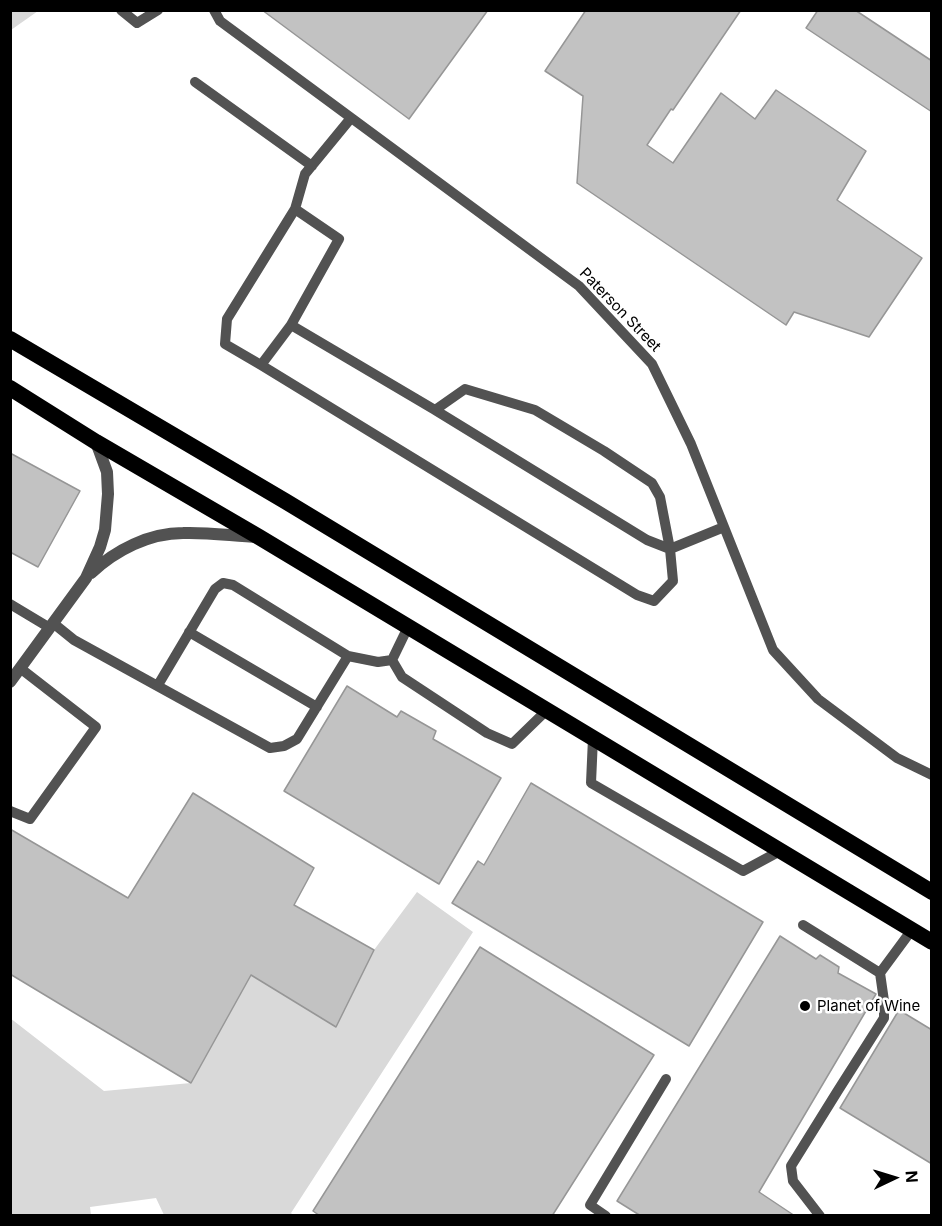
<!DOCTYPE html>
<html>
<head>
<meta charset="utf-8">
<style>
	body { margin:0 }
	#map { position:relative; width:942px; height:1226px; overflow:hidden; background:#fff; font-family:Inter,sans-serif }
	canvas { display:block }
	.frame { position:absolute; inset:0; border:12px solid #000; pointer-events:none }
	.north { position:absolute; left:864px; top:1148px; width:60px; height:60px; -webkit-text-stroke:4px #fff; paint-order:stroke; rotate:86deg; font-size:16px; font-weight:700; line-height:24px; text-align:center; color:#000 }
	.north::after { content:''; display:block; margin:auto; width:21px; height:27px; background:#000; clip-path:polygon(50% 0,100% 100%,50% 72%,0 100%) }
</style>
</head>
<body>
<div id="map">
<canvas width="942" height="1226"></canvas>
<div class="frame"></div>
<div class="north">N</div>
</div>
<script>
const ctx = document.querySelector('canvas').getContext('2d');
ctx.lineJoin = 'round';
function fill(path, color) {
  ctx.fillStyle = color;
  ctx.fill(path, 'evenodd');
}
function strokePath(path, color, width, dash) {
  ctx.strokeStyle = color;
  ctx.lineWidth = width;
  ctx.lineCap = dash ? 'butt' : 'round';
  ctx.setLineDash(dash || []);
  ctx.stroke(path);
}
function write(font, color, halo, rows, align = 'center') {
  ctx.font = font + ' Inter,sans-serif';
  ctx.lineWidth = 5;
  ctx.setLineDash([]);
  ctx.textBaseline = 'middle';
  ctx.strokeStyle = halo;
  ctx.fillStyle = color;
  for (const [text, x, y, turn = 0] of rows) {
    ctx.save();
    ctx.translate(x, y);
    ctx.rotate((+turn || 0) * Math.PI / 180);
    ctx.textAlign = isNaN(turn) ? turn : align;
    if (halo) ctx.strokeText(text, 0, 0);
    ctx.fillText(text, 0, 0);
    ctx.restore();
  }
}
fill(new Path2D(`
	M11 10H38V11L11 30Z
	M417 892 473 932 291 1213 293 1215H164L156 1198 90 1207 91 1215H11L10 1018 104 1091 191 1083 251 975 336 1027 374 950Z`), '#d9d9d9');
const building = new Path2D(`
	M262 10H488L409 119Z
	M586 10H741L673 110 671 109 647 145 673 163 721 93 755 119 776 90 866 151 837 200 922 258 869 337 794 312 786 325 577 183 583 96 545 71Z
	M818 10H855L932 61V112L806 28Z
	M10 453 80 491 38 567 10 552Z
	M347 686 397 717 401 711 436 731 433 739 501 778 439 884 284 791Z
	M531 783 763 922 689 1046 452 903 478 861 484 865Z
	M193 793 314 868 294 905 374 950 336 1027 251 975 191 1083 10 974V829L128 898Z
	M780 936 816 959 820 955 839 967 838 973 876 994 759 1192 795 1216H641L617 1201Z
	M480 947 654 1055 552 1216H320L313 1211Z
	M899 1010 932 1030V1164L840 1108Z`);
fill(building, '#c2c2c2');
strokePath(building, '#969696', 1.5);
strokePath(new Path2D(`
	M121 10 137 23 158 10
	M214 10 220 21 579 286 652 364 691 444 773 650 818 699 897 758 932 775
	M195 82 312 166
	M295 209 339 239 291 325 435 410 465 389 535 410 604 451 652 483 660 497 670 549 673 581 654 601 637 595 261 365 225 344 227 319Z
	M295 209 305 174 351 118
	M261 365 291 325
	M435 410 647 540 670 549 724 527
	M10 604 50 628
	M53 623 74 640 270 748 284 746 297 739 348 656
	M189 632 317 707
	M392 660 402 677 487 733 512 744 547 710
	M392 660 408 627
	M158 685 215 589 223 583 233 585 348 656 378 662 392 660
	M593 738 591 783 743 871 780 851
	M10 811 30 819 96 727 20 668
	M803 925 880 973
	M606 1216 590 1205 666 1079
	M820 1216 793 1181 791 1166 837 1092 884 1018V1001L880 973 911 931`), '#525252', 10);
strokePath(new Path2D(`
	M91 573C116 550 149 533 183 533 208 532 233 536 258 537
	M10 682 86 578 100 547 105 530 108 494 107 472 96 442`), '#525252', 12);
strokePath(new Path2D(`
	M10 339 285 501 932 892
	M10 388 96 442 259 537 932 942`), '#000', 16);
for (const [x, y, r, color] of [
	[805,1006,6,"#000"]
]) {
  const dot = new Path2D();
  dot.arc(x, y, r, 0, 2 * Math.PI);
  ctx.fillStyle = color;
  ctx.fill(dot);
  strokePath(dot, '#fff', 2);
}
write('15px', '#000', '#fff', [
	["Paterson Street",620,310,46]
]);
write('15px', '#000', '#fff', [
	["Planet of Wine",817,1006]
], 'left');
</script>
</body>
</html>
